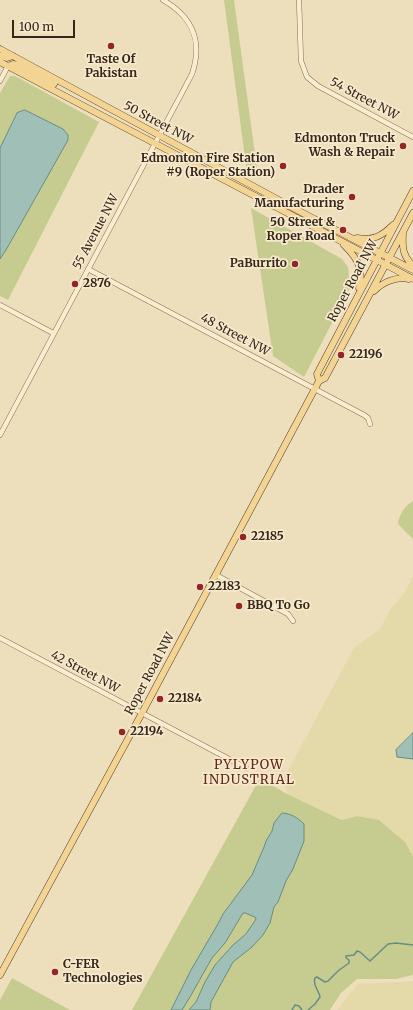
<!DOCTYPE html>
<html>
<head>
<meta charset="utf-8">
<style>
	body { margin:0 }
	#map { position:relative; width:413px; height:1010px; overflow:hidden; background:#eedfbc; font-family:Merriweather,serif }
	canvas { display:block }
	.scale { position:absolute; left:12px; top:20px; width:63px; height:18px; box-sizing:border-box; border:2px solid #35271b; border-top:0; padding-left:5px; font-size:12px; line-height:14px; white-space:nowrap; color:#35271b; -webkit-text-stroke:3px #f6e9cc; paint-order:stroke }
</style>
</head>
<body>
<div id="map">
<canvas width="413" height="1010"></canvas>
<div class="scale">100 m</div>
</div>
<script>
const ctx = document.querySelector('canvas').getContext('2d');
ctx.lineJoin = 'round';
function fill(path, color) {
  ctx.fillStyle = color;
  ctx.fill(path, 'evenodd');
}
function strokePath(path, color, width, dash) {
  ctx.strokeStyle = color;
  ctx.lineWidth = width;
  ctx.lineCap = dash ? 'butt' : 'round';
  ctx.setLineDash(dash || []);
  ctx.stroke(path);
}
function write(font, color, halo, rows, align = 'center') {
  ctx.font = font + ' Merriweather,serif';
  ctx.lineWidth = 3.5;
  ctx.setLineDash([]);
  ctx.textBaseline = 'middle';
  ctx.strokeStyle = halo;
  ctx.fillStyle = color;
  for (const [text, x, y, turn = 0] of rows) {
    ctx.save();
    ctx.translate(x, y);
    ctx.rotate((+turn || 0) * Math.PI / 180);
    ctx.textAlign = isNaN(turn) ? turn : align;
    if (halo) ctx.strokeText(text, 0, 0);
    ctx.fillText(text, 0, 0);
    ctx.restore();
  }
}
fill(new Path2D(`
	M413 576V856L405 842 379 820 357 816 343 820 287 794 284 778 354 648 380 629 390 610 404 593Z
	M413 981V1010H337L358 984Z`), '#e4daa9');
fill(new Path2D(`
	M224 0H234L257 169 263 172 260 179 247 173Z
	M10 76H15L99 122 8 300 0 296V93Z
	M251 208 342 259 348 267 350 288 304 377 273 356Z
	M413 501V539L398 524C399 514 405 506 413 501Z
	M260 778 287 794 342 820 357 816 379 820 405 842 413 856V975L396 979H357L341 993 330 1010H132Z
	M12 978 70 1010H0V1000Z`), '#c6cc90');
const water = new Path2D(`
	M25 110 63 129 68 135V140L6 250 0 259V148L17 113Z
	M413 733V759L397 757 396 750Z
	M283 813C292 814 298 818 304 824V841L293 869 286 881 278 902 274 907 270 923 263 935 252 947 233 962 211 1002 210 1010H189L196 1002 205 982 215 965 233 945 246 934 256 919 255 917 245 913H243L225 943 212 958 190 997 182 1010H171L191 970 219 922 223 914 252 875 264 847 266 841 272 831 274 823 281 814Z`);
fill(water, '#a0bfb6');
strokePath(water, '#688d83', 1);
strokePath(new Path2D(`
	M292 1010 295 1005 299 1006 302 1010
	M308 1010 315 1004 320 997C319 990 312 985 315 978L317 977 325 982 328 981 338 971 349 963V960L346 958V956L354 955 357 951 360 952 370 961 388 944 396 943 413 945`), '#688d83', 1.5);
const minor = new Path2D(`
	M299 0 301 61 307 77 318 86 413 137
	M0 81 8 66
	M88 269 364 415 368 418 370 424
	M0 305 53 333
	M0 435 192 74C203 41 193 17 163 0
	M216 575 288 614 293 621
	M0 638 246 768`);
const major = new Path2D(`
	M0 49 299 211 413 270
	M0 56 7 58 13 56
	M0 62 413 279
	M8 66 13 64 18 65 54 84
	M403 234C402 248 403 256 413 266
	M357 238C373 241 382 236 393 225
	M344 245C358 259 364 269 359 288
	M374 291C383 282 397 276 409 279
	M319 381 317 374 413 191
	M0 975 142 713 319 381 325 378 413 213`);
strokePath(minor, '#866f55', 5.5);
strokePath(major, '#533d2a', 7);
strokePath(minor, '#f9eccf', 4.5);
strokePath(major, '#f4d492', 6);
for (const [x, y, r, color] of [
	[111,46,4,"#962427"],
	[403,146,4,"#962427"],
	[283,166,4,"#962427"],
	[352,197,4,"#962427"],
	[343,230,4,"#962427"],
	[295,264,4,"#962427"],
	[75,284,4,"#962427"],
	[341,355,4,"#962427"],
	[243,537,4,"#962427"],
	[200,587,4,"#962427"],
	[239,606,4,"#962427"],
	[160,699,4,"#962427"],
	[122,732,4,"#962427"],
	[55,972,4,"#962427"]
]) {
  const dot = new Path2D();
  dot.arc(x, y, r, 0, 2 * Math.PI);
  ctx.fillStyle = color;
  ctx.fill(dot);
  strokePath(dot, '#f6e9cc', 1.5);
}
write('bold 12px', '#35271b', '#f6e9cc', [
	["Taste Of",111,60,"center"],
	["Pakistan",111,74,"center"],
	["Edmonton Truck",395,139,"right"],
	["Wash & Repair",395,153,"right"],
	["Edmonton Fire Station",275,159,"right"],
	["#9 (Roper Station)",275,173,"right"],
	["Drader",344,190,"right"],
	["Manufacturing",344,204,"right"],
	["50 Street &",335,223,"right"],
	["Roper Road",335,237,"right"],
	["PaBurrito",287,264,"right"],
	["2876",83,284],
	["22196",349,355],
	["22185",251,537],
	["22183",208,587],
	["BBQ To Go",247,606],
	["22184",168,699],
	["22194",130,732],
	["C-FER",63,965],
	["Technologies",63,979]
], 'left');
write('12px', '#35271b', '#f6e9cc', [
	["54 Street NW",364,99,28],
	["50 Street NW",158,123,28],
	["55 Avenue NW",96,232,-62],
	["Roper Road NW",353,281,-62],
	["48 Street NW",235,335,28],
	["42 Street NW",85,672,28],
	["Roper Road NW",150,674,-62]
]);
ctx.letterSpacing = '1px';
write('13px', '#632719', '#f6e9cc', [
	["PYLYPOW",249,765],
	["INDUSTRIAL",249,780]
]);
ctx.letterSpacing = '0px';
</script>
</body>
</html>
